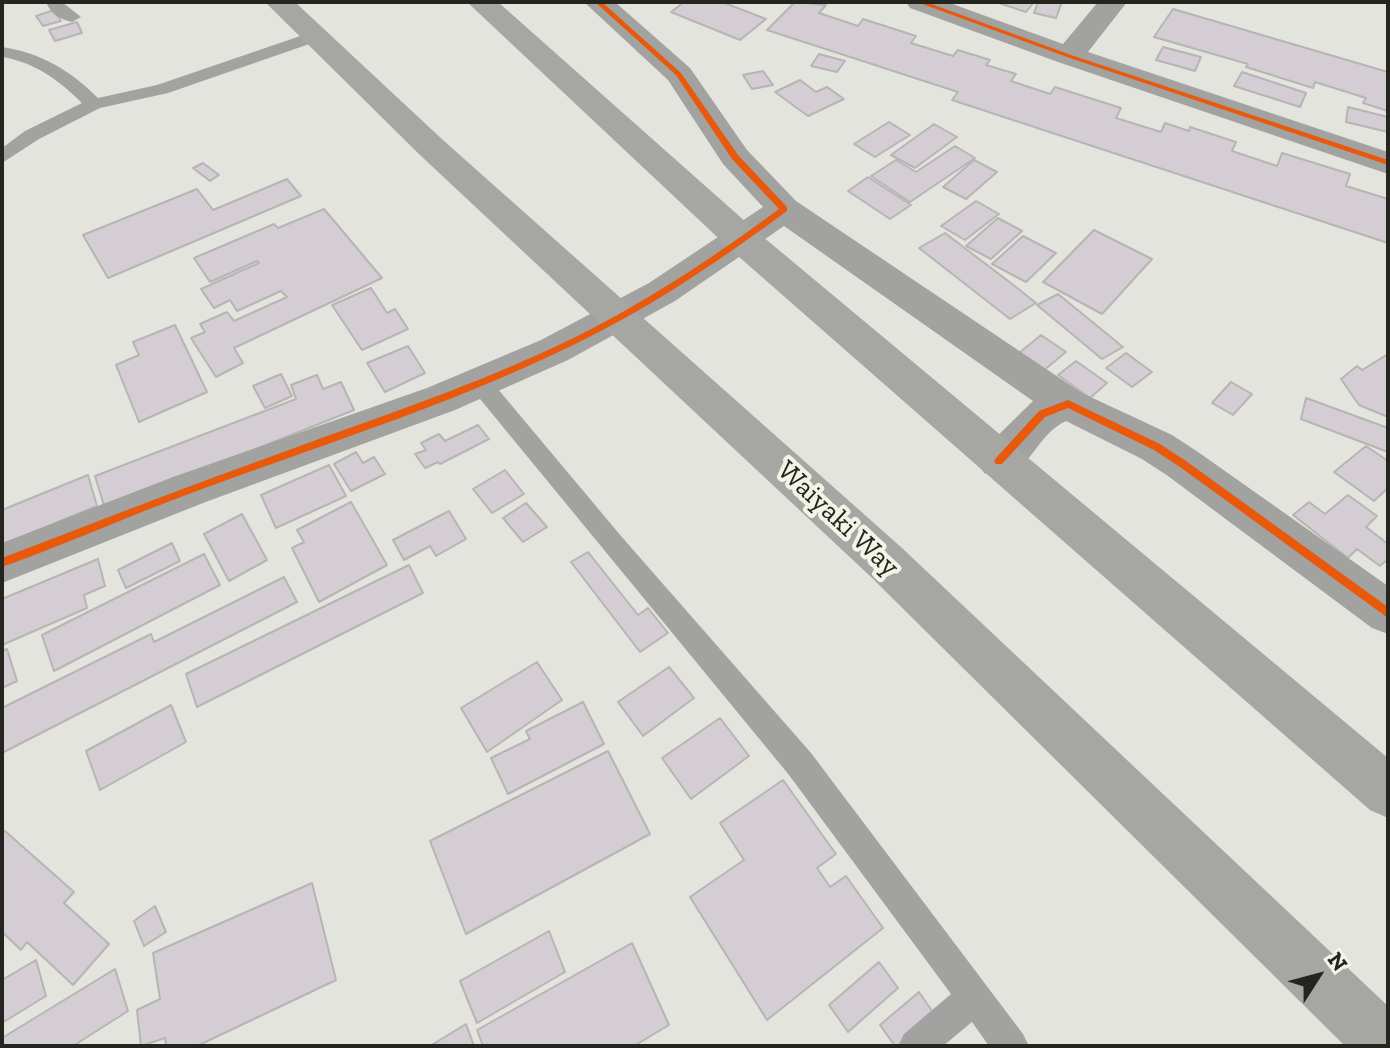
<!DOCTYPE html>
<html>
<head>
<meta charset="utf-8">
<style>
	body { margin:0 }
	#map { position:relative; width:1390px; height:1048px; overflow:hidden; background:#e3e4dd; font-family:"Zilla Slab",serif }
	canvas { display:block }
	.frame { position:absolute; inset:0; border:4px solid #252520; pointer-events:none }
	.north { position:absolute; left:1278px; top:936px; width:80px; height:80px; -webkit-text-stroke:6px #f3f4e7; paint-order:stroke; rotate:54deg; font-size:22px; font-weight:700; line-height:32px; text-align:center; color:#252520 }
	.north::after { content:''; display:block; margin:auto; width:28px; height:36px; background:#252520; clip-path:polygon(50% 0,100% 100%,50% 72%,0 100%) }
</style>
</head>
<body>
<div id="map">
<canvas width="1390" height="1048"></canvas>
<div class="frame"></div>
<div class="north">N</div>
</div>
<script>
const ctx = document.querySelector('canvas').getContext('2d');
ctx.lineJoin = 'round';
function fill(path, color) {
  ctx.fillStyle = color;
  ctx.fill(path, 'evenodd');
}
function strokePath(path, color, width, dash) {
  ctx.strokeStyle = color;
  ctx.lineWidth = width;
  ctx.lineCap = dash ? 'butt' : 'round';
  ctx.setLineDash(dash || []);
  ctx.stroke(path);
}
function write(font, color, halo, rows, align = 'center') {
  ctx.font = font + ' "Zilla Slab",serif';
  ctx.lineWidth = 8;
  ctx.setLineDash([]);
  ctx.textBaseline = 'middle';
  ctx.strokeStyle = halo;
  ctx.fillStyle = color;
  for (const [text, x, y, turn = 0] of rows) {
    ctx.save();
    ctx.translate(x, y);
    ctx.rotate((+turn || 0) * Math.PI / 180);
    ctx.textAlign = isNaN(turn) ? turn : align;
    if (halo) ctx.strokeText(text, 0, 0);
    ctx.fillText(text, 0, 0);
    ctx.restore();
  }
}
const building = new Path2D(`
	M684 2H722L766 19 740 40 671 12Z
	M795 2 826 5 819 13 858 26 863 19 916 36 911 43 953 56 958 50 990 60 986 65 1016 74 1011 81 1050 94 1055 87 1121 108 1116 118 1161 132 1165 123 1189 131 1190 127 1236 142 1232 151 1277 166 1282 153 1350 174 1346 186 1388 199V243L952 100 958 92 767 30Z
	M996 2H1034L1026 12Z
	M1038 2H1062L1056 18 1034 13Z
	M1173 9 1388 72V111L1363 103 1366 98 1315 82 1313 88 1246 67 1248 64 1154 37Z
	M54 10 61 21 43 26 36 16Z
	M77 22 82 33 55 41 49 30Z
	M1163 47 1201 57 1195 71 1156 60Z
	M819 54 845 61 837 72 811 66Z
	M763 71 773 85 752 89 743 75Z
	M1242 72 1306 93 1300 107 1234 86Z
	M800 80 816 92 827 87 844 99 808 116 775 92Z
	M1348 107 1388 117V132L1346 122Z
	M889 122 910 135 875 157 854 144Z
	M934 124 957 137 915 168 891 155Z
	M955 146 975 158 910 202 871 176 896 160 916 172Z
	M974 160 997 172 966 199 943 187Z
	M203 163 219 175 210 181 193 168Z
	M868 177 911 205 890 219 848 191Z
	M287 179 301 196 108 278 83 235 197 189 213 210Z
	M976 201 999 214 965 240 941 226Z
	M324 209 382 278 234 348 243 363 216 377 191 338 205 332 200 324 227 312 234 321 287 297 281 291 237 311 230 300 214 308 201 289 259 263 257 261 210 282 194 258 274 224 278 228Z
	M998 218 1022 231 991 259 966 246Z
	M1094 230 1152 259 1102 314 1043 282Z
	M945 233 1016 287 1036 303 1010 319 919 248Z
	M1023 236 1056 253 1026 282 992 264Z
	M371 288 387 313 395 309 408 329 362 350 332 305Z
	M1058 294 1123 347 1102 359 1037 305Z
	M175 325 207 392 139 422 116 365 139 355 133 342Z
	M1041 335 1066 352 1038 375 1013 358Z
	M408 346 425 373 385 392 367 363Z
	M1126 353 1152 372 1132 387 1106 368Z
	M1388 354V417L1359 405 1341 379 1357 366 1362 370Z
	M1076 361 1107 383 1090 398 1058 375Z
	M281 374 292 396 265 408 253 386Z
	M317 375 323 389 341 382 354 410 105 509 95 476 296 399 291 385Z
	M1231 382 1252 394 1233 415 1212 403Z
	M1306 398 1388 428V452L1301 419Z
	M478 425 489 439 440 464 438 462 425 468 415 454 426 450 421 443 439 434 445 441Z
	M1366 446 1388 461V488L1374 501 1334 472Z
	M356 452 363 463 374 457 385 474 351 491 334 464Z
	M329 465 346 496 276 528 261 495Z
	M505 470 524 494 492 513 473 489Z
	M88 475 97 506 2 545V510Z
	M1348 495 1377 516 1366 527 1388 544V559L1380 566 1357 549 1348 558 1293 515 1309 502 1325 514Z
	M351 502 387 565 319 602 292 548 304 542 297 530Z
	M526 503 547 527 523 542 503 518Z
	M449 511 466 539 436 556 430 546 404 560 393 540Z
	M242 514 267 560 229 581 204 534Z
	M172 543 180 561 126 588 118 570Z
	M588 552 638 615 648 608 668 633 640 652 571 562Z
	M204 554 220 585 54 671 42 635Z
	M98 559 105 586 84 595 87 608 2 645V599Z
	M409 565 423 593 197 707 186 674Z
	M284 577 297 602 2 753V708L151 634 154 642Z
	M7 649 17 681 2 688V651Z
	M537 662 562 700 487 752 461 708Z
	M669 667 694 698 643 736 618 702Z
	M583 702 604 744 508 794 491 758 530 739 526 731Z
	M171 705 186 742 100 790 86 751Z
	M720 718 749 756 691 799 662 758Z
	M608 751 650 834 466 934 430 841Z
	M783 780 836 854 817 868 830 887 846 876 883 928 767 1020 690 897 744 860 720 823Z
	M5 831 74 892 64 903 109 944 73 985 27 942 21 950 2 932V834Z
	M312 883 336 980 197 1046H166L165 1038 141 1046 137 1010 160 999 153 953Z
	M155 906 166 932 144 946 134 921Z
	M549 931 565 972 477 1023 460 981Z
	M632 943 669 1025 634 1046H483L477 1030Z
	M36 960 46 996 2 1023V980Z
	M879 962 898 988 848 1032 829 1005Z
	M115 969 128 1011 73 1046H2V1038Z
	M919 992 936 1017 903 1046H895L880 1025Z
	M466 1024 474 1046H430Z`);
fill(building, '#d4cdd3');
strokePath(building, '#b6b5b4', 2);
fill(new Path2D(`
	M46 2H62L81 17 72 22C59 19 51 14 46 2Z
	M312 32 321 37 318 41 168 93 100 108 39 139 2 163V148L25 131 82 103C59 80 34 62 2 57V47C41 53 70 70 98 98L157 85Z
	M479 373 487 376 621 536 811 753 1023 1034 1029 1046H989L972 1022 943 1046H898L904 1034 951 994 789 775 471 388 467 382 471 376Z`), '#a2a2a0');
fill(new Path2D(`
	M584 2H615L690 68 747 150 796 201 1082 393 1172 435 1198 452 1388 586V634L1372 628 1168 476 1142 459 1066 421C1033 435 1027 488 984 473L978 461 984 449 1033 401 784 226 675 301 568 360 455 410 203 503 2 583V543L173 477 427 388 541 340 649 283 763 207 723 164 668 80Z
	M906 2H947L1063 44 1098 2H1127L1088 52 1388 152V174L1058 62 910 8Z`), '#a2a2a0');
fill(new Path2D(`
	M265 2H295L444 141 902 548 1388 1006V1046H1345L870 576 420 155Z
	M467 2H498L756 231 1388 758V818L1370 810 730 249Z`), '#a6a6a3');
fill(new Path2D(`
	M595 2H602L681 73 738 155 787 207V211C727 255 665 298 599 332 470 399 329 442 194 492 129 516 66 544 2 567V558C96 522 191 485 286 451 390 413 497 378 595 327 660 293 721 252 779 209L732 159 676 75Z
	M917 2H926L1071 55 1388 160V165L1067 57Z
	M1068 400 1160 444 1186 461 1388 607V618L1180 467 1154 450 1068 408 1045 417 1002 464H996L994 461 996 458 1039 411Z`), '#e8590c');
write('28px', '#252520', '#f3f4e7', [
	["Waiyaki Way",838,519,43]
]);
</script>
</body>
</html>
